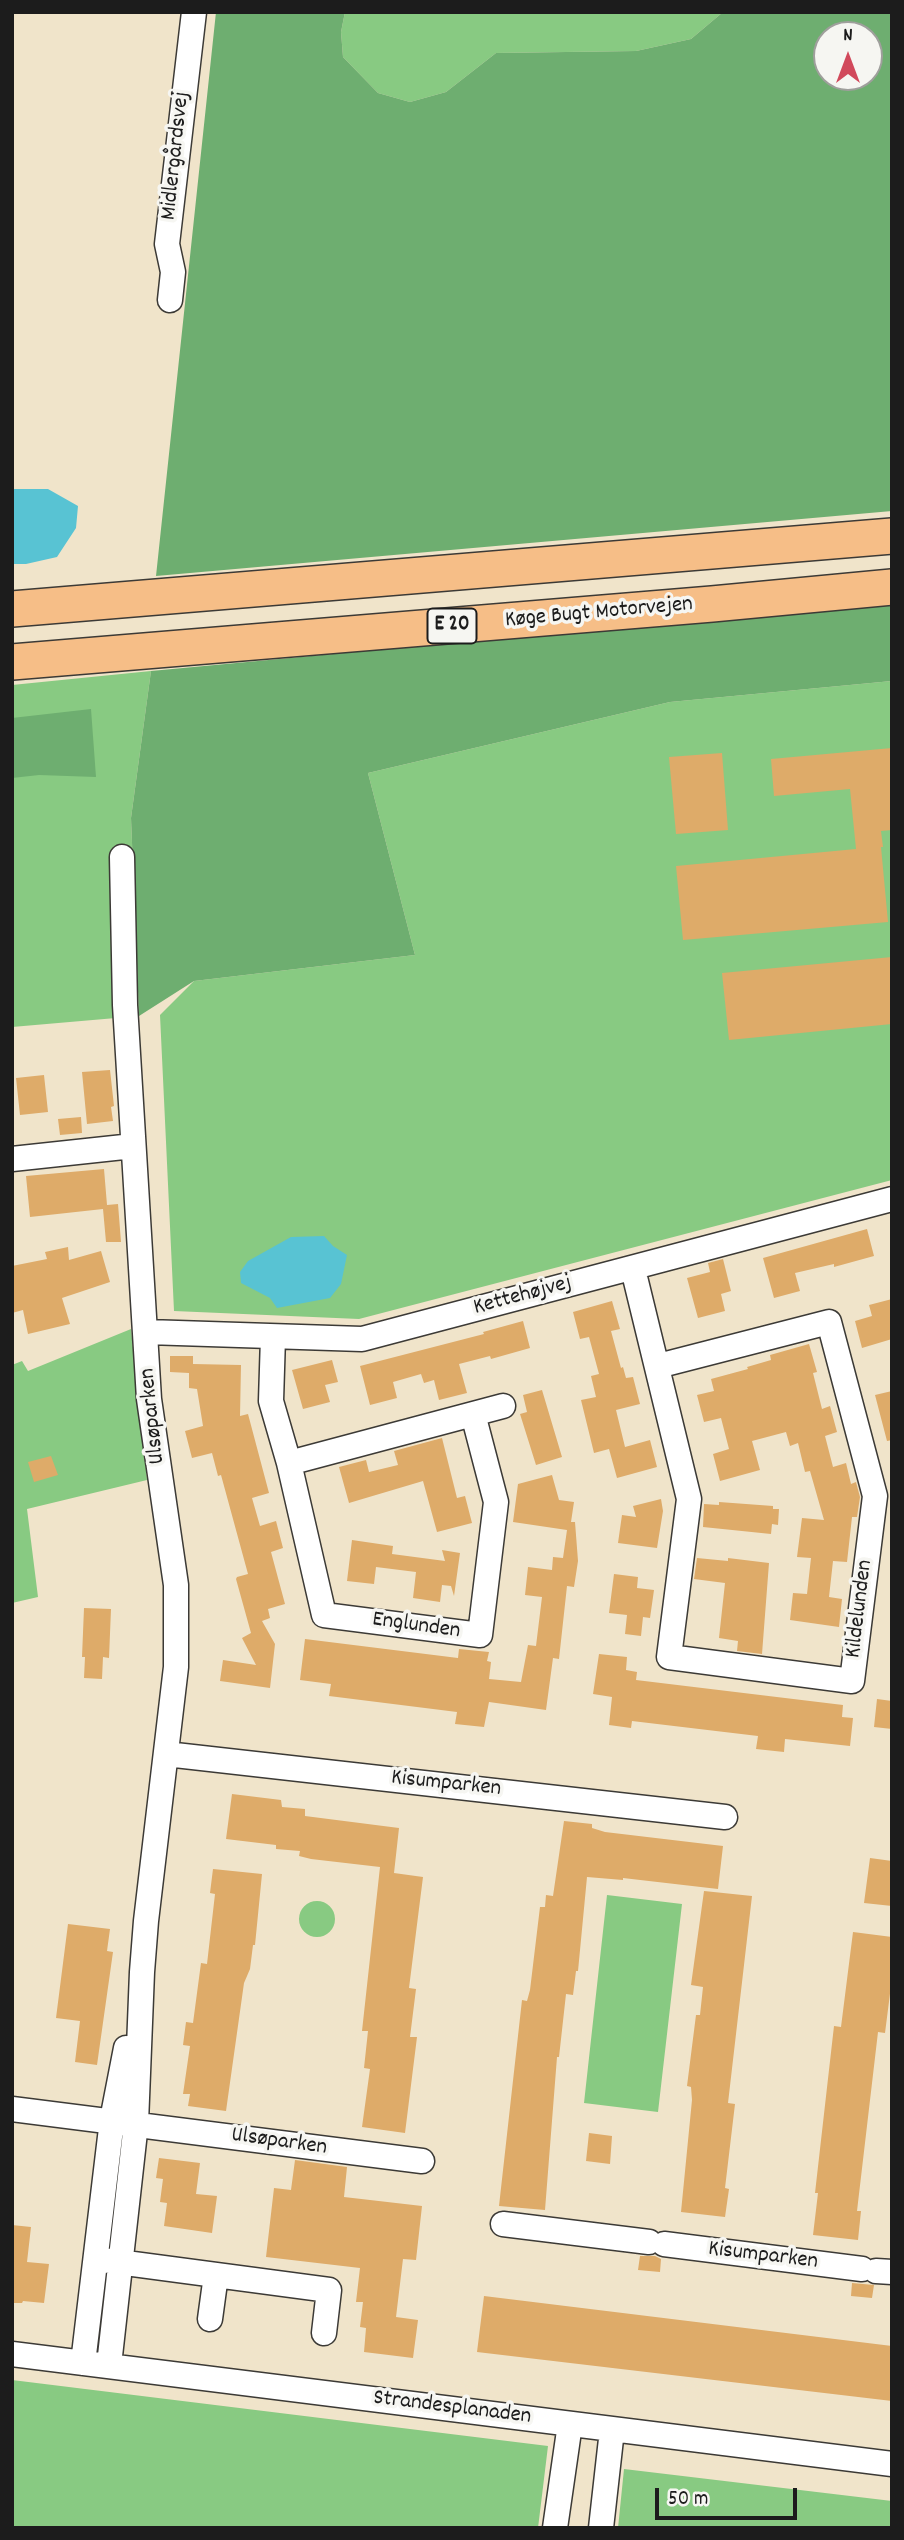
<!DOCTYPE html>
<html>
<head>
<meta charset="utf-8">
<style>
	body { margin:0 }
	#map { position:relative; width:904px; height:2540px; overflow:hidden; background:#f0e4ca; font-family:Dekko,sans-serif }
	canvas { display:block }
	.frame { position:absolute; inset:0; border:14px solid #1c1c1c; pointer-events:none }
	.north { position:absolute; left:813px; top:21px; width:70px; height:70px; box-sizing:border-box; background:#f6f6f2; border:2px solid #9f9f9c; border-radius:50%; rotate:0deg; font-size:19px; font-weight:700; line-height:28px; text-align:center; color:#1c1c1c }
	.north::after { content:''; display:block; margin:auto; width:24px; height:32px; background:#d1495b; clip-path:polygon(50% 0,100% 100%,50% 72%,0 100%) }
	.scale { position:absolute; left:655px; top:2488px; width:142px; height:32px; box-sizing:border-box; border:4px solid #1c1c1c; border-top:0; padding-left:9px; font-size:21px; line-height:24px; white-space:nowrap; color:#1c1c1c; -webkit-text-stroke:5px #f6f6f2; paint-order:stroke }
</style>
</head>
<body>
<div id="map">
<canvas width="904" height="2540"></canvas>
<div class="frame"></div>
<div class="north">N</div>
<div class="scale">50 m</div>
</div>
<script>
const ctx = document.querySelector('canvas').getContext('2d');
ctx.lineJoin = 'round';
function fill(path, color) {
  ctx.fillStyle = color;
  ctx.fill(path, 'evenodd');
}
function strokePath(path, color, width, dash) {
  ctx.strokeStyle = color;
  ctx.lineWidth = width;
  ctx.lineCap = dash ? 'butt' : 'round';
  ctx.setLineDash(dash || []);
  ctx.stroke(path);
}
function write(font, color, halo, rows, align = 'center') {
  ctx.font = font + ' Dekko,sans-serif';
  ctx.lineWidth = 7;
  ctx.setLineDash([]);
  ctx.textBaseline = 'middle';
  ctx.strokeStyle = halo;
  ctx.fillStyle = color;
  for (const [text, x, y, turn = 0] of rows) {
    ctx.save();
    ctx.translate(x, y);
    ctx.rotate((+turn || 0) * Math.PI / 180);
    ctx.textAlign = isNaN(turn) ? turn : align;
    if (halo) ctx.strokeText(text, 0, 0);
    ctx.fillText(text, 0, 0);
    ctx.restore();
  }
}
fill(new Path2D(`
	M345 12H723L691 39 636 51 496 53 446 92 410 102 378 93 343 57 341 32Z
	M151 671 131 818 139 1016 12 1027V685Z
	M892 681V1180L359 1319 174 1311 160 1015 194 981 415 955 368 773 670 702Z
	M131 1329 147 1480 27 1509 38 1597 12 1603V1365L22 1361 28 1371Z
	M607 1895 682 1904 658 2112 584 2103Z
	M299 1919a18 18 0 1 1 36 0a18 18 0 1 1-36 0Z
	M12 2380 548 2446 538 2528H12Z
	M624 2469 892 2501V2528H618Z`), '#88ca82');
fill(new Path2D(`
	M216 12H345L341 32 343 57 378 93 410 102 446 92 496 53 636 51 691 39 723 12H892V511L156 576ZM827 35H869V77H827Z
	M892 605V681L670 702 368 773 415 955 194 981 139 1016 131 818 151 671 653 624Z
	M91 709 96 777 39 775 12 778V718Z`), '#6eae70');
fill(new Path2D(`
	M12 489H48L78 506 76 528 57 557 26 564H12Z
	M324 1236 333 1246 347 1255 341 1284 330 1298 277 1308 270 1298 241 1283 240 1272 248 1261 291 1237Z`), '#58c3d3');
fill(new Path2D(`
	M892 748V830L881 831 883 847H881L888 922 683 940 676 866 856 849 850 789 774 796 771 759Z
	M722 753 728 830 676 834 669 757Z
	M892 957V1024L729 1040 722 973Z
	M110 1070 114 1106 111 1107 113 1121 87 1124 82 1072Z
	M44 1075 48 1112 20 1115 16 1078Z
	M81 1117 82 1133 60 1135 58 1119Z
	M104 1169 107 1205 118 1204 121 1242H106L103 1209 30 1217 26 1176Z
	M867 1229 874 1256 834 1267V1264L795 1273 800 1291 774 1298 763 1258Z
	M68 1247 69 1260 101 1251 110 1282 62 1298 70 1324 28 1334 23 1310 12 1313V1266L47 1259 45 1252Z
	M723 1259 731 1291 721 1294 725 1311 698 1318 687 1278 710 1272 708 1263Z
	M892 1299V1339L862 1348 855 1321 872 1316 869 1305Z
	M612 1301 620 1329 611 1331 621 1368 623 1367 626 1378 633 1377 640 1404 616 1410 625 1447 650 1440 657 1467 617 1478 609 1449 594 1453 581 1400 596 1397 591 1376 599 1374 589 1337 580 1339 573 1312Z
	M523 1321 530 1348 491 1359 490 1356 459 1364 467 1393 439 1400 434 1380 424 1383 421 1374 393 1382 397 1398 370 1405 360 1366 484 1334 483 1332Z
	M809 1344 817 1372 813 1373 822 1409 830 1406 837 1432 825 1436 833 1467 846 1463 851 1484 856 1482 860 1497 857 1517H852L847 1562 833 1561 829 1597 842 1599 839 1627 790 1620 793 1593 807 1594 811 1558 797 1557 802 1518 824 1520 810 1471 805 1472 798 1443 790 1446 786 1432 752 1441 760 1470 720 1481 713 1454 729 1449 721 1418 704 1422 697 1395 714 1391 711 1379 748 1369 747 1367 771 1360 770 1355Z
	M170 1356H193V1364L241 1365 240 1416 248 1414 269 1493 252 1498 260 1526 276 1521 283 1548 271 1552 285 1604 268 1609 270 1618 262 1621 275 1644 270 1688 220 1681 223 1660 256 1665 242 1638 251 1633 236 1579 237 1577 248 1574 221 1475 218 1476 212 1453 192 1458 185 1431 203 1426 197 1389 189 1388V1373L170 1372Z
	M332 1360 338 1382 325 1385 330 1402 303 1409 292 1370Z
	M542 1390 562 1457 536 1465 520 1414 527 1412 523 1395Z
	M892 1391V1440L887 1441 875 1395Z
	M442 1438 457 1498 465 1496 472 1523 437 1532 423 1481 349 1503 339 1467 366 1460 369 1472 398 1465 394 1451Z
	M51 1456 58 1475 34 1482 28 1462Z
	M552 1475 559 1500 574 1502 571 1522H575L578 1561 574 1587 567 1586 559 1659 553 1658 546 1710 489 1702 484 1727 455 1724 457 1712 329 1696 331 1684 300 1680 305 1639 458 1658 459 1649 489 1652 487 1661 491 1662 489 1679 521 1682 528 1645 536 1646 542 1597 525 1595 528 1567 552 1570 553 1557 563 1558 567 1530 513 1522 518 1484Z
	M661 1499 663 1511 657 1548 618 1543 622 1515 636 1517 633 1506Z
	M719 1502 773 1506V1509H779L778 1525 772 1524 771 1534 703 1527 704 1504 719 1505Z
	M352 1540 393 1546 392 1554 445 1561 442 1550 460 1553 454 1596 451 1586 442 1585 440 1602 413 1598 416 1572 376 1567 374 1584 347 1581Z
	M697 1558 728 1561V1558L769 1563 762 1654 737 1651 738 1641 719 1638 725 1583 694 1579Z
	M614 1574 638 1577 637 1588 654 1590 650 1618 643 1617 641 1636 625 1634 627 1615 609 1613Z
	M84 1608 111 1609 109 1658 103 1657 102 1679 84 1678 85 1657H82Z
	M599 1654 627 1657 626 1670 637 1672 636 1680 843 1705 842 1717 853 1718 850 1746 785 1739 784 1752 756 1749 758 1736 632 1721 631 1728 609 1725 612 1697 593 1694Z
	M877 1699 892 1701V1729L874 1727Z
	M232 1794 281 1800 282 1807 305 1809V1816L399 1828 394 1873 423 1877 409 1988 416 1989 410 2037H417L405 2133 362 2127 370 2069 364 2068 368 2031H362L380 1867 311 1859 299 1856 300 1851 276 1849V1845L226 1839Z
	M564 1821 592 1824V1828L605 1832 723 1846 718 1889 623 1878V1880L587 1877 578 1971H576L573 1995 566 1994 559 2057H557L545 2210 499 2206 522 2000 527 2001 530 1990 540 1907H545L546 1895 553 1896Z
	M870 1858 892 1861V1906L864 1903Z
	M213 1869 262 1874 255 1945H253L250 1969 244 1983 226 2111 188 2106 190 2094H183L190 2046 183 2045 186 2022 193 2023 201 1963 207 1964 215 1894 210 1893Z
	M704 1891 752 1896 728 2103 735 2104 725 2188 729 2189 725 2217 681 2212 692 2100 691 2087 687 2086 696 2015H700L703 1987 691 1985Z
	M68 1924 110 1929 107 1951 113 1952 97 2065 75 2062 80 2021 56 2018Z
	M853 1932 892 1937V1978L885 2033 878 2032 857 2211H861L858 2240 813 2235 818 2193H815L834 2026 841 2027Z
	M589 2133 612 2136 610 2164 586 2161Z
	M159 2158 200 2163 196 2194 217 2196 212 2233 164 2226 167 2203 160 2202 163 2179 156 2178Z
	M295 2160 347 2167 344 2197 422 2206 416 2260 403 2259 396 2317 418 2320 413 2358 364 2352 366 2328 360 2327 363 2302H356L360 2268 266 2257 274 2188 291 2190Z
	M12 2225 31 2227 27 2262 49 2264 44 2303 23 2301 22 2303H12Z
	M640 2256H655L661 2259 660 2272 638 2270Z
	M852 2283 874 2285 872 2298 851 2296Z
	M484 2296 892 2346V2401L477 2352Z`), '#deab69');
const minor = new Path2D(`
	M170 300 173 272 167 244 194 12
	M12 1159 133 1146
	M633 1269 689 1499 669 1657 852 1681 875 1496 829 1322 658 1366
	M147 1332 362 1339 892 1199
	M273 1337 271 1401 289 1463 324 1615 480 1635 496 1502 473 1414
	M289 1463 503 1406
	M166 1754 725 1817
	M12 2109 422 2161
	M503 2224 649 2242
	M664 2244 862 2269
	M103 2260 216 2275
	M876 2271 892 2272
	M210 2319 216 2275 329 2290 324 2333
	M12 2354 892 2464
	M83 2363 112 2120 126 2048
	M109 2365 136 2123 142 1972 146 1921 176 1667V1585L149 1399 125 1005 122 857
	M555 2528 570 2424
	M601 2528 612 2430`);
const highway = new Path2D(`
	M12 609 892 536
	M12 662 712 604 892 587`);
strokePath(minor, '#3c3a36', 27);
strokePath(highway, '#3c3a36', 38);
strokePath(minor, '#fff', 24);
strokePath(highway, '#f6be87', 35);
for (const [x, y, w] of [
	[452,626,49]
]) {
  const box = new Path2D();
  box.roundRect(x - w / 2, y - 17.5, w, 35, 5);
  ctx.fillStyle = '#f6f6f2';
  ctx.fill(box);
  strokePath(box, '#1c1c1c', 2);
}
write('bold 21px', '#1c1c1c', null, [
	["E 20",452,626]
]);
write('23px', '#1c1c1c', '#f6f6f2', [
	["Midlergårdsvej",177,156,-84],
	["Køge Bugt Motorvejen",599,614,-5],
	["Kettehøjvej",523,1297,-15],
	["Ulsøparken",154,1416,-96],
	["Kildelunden",861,1609,-83],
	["Englunden",416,1627,8],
	["Kisumparken",446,1785,6],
	["Ulsøparken",279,2143,8],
	["Kisumparken",763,2257,7],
	["Strandesplanaden",452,2409,7]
]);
</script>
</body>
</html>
